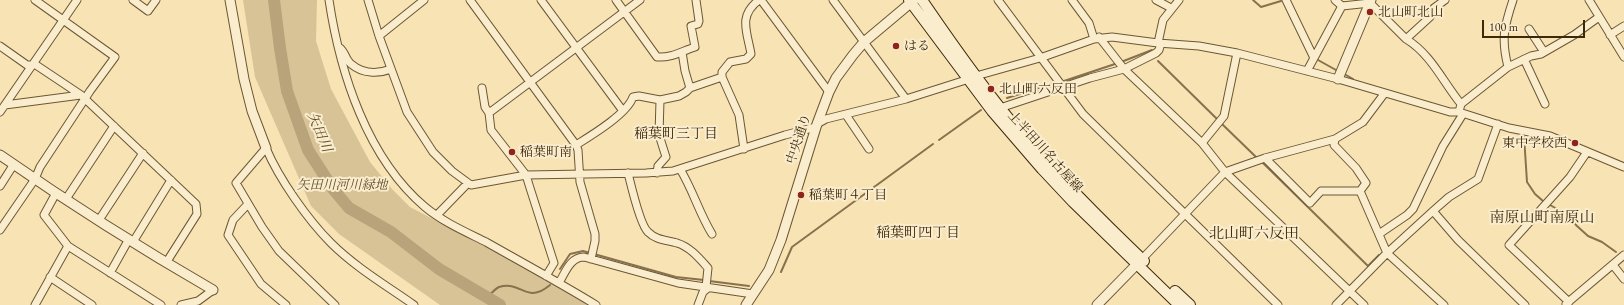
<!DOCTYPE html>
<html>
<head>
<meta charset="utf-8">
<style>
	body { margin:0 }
	#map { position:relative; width:1624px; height:305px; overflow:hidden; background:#f8e3b4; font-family:"EB Garamond",serif }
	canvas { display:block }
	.scale { position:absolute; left:1482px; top:20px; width:103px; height:18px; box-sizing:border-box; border:2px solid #3d2809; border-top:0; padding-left:5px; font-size:12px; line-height:14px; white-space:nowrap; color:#3d2809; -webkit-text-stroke:3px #faedce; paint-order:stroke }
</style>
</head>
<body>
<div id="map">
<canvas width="1624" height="305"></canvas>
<div class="scale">100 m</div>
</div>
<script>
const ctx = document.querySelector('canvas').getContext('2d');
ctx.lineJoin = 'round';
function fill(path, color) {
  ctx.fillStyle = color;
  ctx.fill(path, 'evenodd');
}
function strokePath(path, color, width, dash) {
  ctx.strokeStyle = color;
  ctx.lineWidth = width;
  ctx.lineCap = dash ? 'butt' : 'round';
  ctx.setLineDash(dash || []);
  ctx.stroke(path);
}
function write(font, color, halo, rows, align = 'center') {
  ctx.font = font + ' "EB Garamond","Noto Serif JP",serif';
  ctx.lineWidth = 4;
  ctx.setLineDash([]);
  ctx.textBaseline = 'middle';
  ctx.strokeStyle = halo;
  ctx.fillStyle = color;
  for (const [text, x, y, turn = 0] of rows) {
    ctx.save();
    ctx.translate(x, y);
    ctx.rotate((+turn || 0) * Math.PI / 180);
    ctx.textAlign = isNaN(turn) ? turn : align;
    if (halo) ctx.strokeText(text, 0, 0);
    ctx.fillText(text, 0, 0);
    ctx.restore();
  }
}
fill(new Path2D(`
	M243 0H317L316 41 331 89 370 162 392 189 410 207 538 274 588 305H440L339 234 311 206 255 77Z`), '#d8c397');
strokePath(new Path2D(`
	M1253 0 1261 7 1281 1
	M1318 60 1336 70
	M1158 61 1217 119
	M1121 62 1152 50
	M1346 75 1353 79
	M1061 82 1115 64
	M1007 98 1054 83
	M1222 124 1256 157
	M1524 136 1527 182 1535 194 1543 201
	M939 140 981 110
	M1262 162 1368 266 1379 255
	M1550 205 1566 214 1577 226 1588 236 1602 242 1616 252
	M594 254 676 277 704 280
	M560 269 570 254 583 251 590 253
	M781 272 792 247 933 144
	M709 281 749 286
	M487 297C491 294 495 289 499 287 522 280 526 305 550 285`), '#87724d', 2);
strokePath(new Path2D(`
	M274 0 280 48 287 91 308 150 333 189 349 208 391 232 439 269 500 305`), '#b8a37a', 12);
const minor = new Path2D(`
	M133 0 148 11 156 0
	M329 0C340 73 367 158 425 207 443 222 466 232 486 242 523 263 560 283 596 305
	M368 0 379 36 407 112 433 152 452 171 471 185 526 175 646 173 673 171 785 135 816 127
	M470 0 576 145 578 150 580 182 595 234V241L591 259
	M541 0 623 111
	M616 0 657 57C672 58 682 51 695 47L691 26 698 24 699 21 696 0
	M761 0 829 92
	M833 0 906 99
	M998 0 1083 114 1278 305
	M1072 0 1089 23 1094 39
	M1156 0 1171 8
	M1286 0 1314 58
	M1335 0 1342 6 1370 3 1406 39
	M1445 0 1434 8 1430 17 1406 39C1431 54 1443 82 1461 104
	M1589 0 1624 57
	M1529 29 1544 52
	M1610 35 1624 26
	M379 36 424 0
	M1099 37 1124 69 1202 143 1225 172 1364 305
	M1158 43 1163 20 1179 0
	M0 46 27 65H36L81 95 196 204 197 214 166 263
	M340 48C345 52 346 60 351 64 363 74 378 74 391 69
	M682 52 685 71 690 88
	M1524 59 1545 104
	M1508 67C1501 39 1504 27 1513 0
	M1307 71 1342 6
	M976 76 1040 58 1094 39 1112 37 1158 43 1199 46 1237 53 1338 79 1450 112H1459L1509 128 1550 136 1624 167
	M482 88 485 107 489 113 491 130 526 175 530 188 554 263 546 276
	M5 105 81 95
	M1000 108 1090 78 1124 69 1156 53 1159 50 1161 43
	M0 112 77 0
	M1459 112 1461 104 1508 67 1531 56 1541 54 1574 35 1599 17
	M489 113 640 0
	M846 115 869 149
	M817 124 826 119 906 99 969 79
	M1335 139 1334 145 1356 168 1366 183 1360 191 1387 253 1444 305
	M1202 143 1224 116 1237 53
	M576 145C592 135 627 114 633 97L639 96 660 100 679 96 686 92 690 88 722 77
	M744 149 739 115 722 77V72L730 62 746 59 751 54C747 31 738 16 759 0
	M1265 158 1310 203 1321 191H1360
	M680 169C693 190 699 213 712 234
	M628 173C631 185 640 225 648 232 656 240 666 240 677 243 690 247 699 258 708 268L706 287
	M657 173 658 166 666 157 659 135 660 100
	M0 186 14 164
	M66 199 114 126
	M248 204 233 220 228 235 261 284 286 305
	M1433 211 1458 240 1525 305
	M437 215 468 183
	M99 220 143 153
	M0 230 35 179 40 167 90 91 115 57 35 0
	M1379 234 1407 215 1413 209 1443 146 1463 114
	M133 242 171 180
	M68 246 161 305
	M1142 259 1225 172 1265 158 1335 139 1363 122 1384 94
	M1613 265 1624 279
	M110 273 129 239
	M50 277 92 305
	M559 283C565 273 570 257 584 257L678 283 753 294
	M1569 302 1509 245 1570 177 1587 152
	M1566 304 1624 255
	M35 305 68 246 44 215 56 193
	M181 305 198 301 213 290
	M335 305 279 251 262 227 236 183 266 148C279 179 308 220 331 243 355 267 387 286 414 305
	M698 305 703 292 708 288
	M1336 305 1387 253 1433 211 1449 197 1478 179 1498 124`);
const tertiary = new Path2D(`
	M230 0 244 79 252 111 266 148
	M1338 79 1371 0
	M0 155C69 203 140 248 213 290
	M746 305 769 270 781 240 817 124 829 92 836 78 853 55 864 42 914 0
	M1097 305 1142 259`);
const secondary = new Path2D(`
	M909 0 992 111 1042 169 1073 202 1179 305
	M922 0C954 47 987 94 1024 137 1061 180 1103 222 1144 261
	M1175 291 1190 305`);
strokePath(minor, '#6c5734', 9);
strokePath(tertiary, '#6c5734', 11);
strokePath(secondary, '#3d2809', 12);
strokePath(minor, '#faedce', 7);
strokePath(tertiary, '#faedce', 9);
strokePath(secondary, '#faedce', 10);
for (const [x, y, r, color] of [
	[1370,12,4,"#8f2418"],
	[896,46,4,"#8f2418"],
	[991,89,4,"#8f2418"],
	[1575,143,4,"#8f2418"],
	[512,152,4,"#8f2418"],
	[801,195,4,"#8f2418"]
]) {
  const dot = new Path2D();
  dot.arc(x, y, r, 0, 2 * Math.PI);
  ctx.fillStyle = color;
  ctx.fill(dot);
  strokePath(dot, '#faedce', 1.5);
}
write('13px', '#3d2809', '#faedce', [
	["北山町北山",1378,12],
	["はる",904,46],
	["北山町六反田",999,89],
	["東中学校西",1567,143,"right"],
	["稲葉町南",520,152],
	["稲葉町４丁目",809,195]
], 'left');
write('13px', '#3d2809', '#faedce', [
	["中央通り",799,139,-72],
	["上半田川名古屋線",1045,152,48]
]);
write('italic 13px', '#644f2c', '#faedce', [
	["矢田川河川緑地",342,185]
]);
write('italic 14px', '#624d2b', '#faedce', [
	["矢田川",319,132,67]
]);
write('14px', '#3d2809', '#faedce', [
	["稲葉町三丁目",676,134],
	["稲葉町四丁目",918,233]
]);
write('15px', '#3d2809', '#faedce', [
	["南原山町南原山",1542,218],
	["北山町六反田",1254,234]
]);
</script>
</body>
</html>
